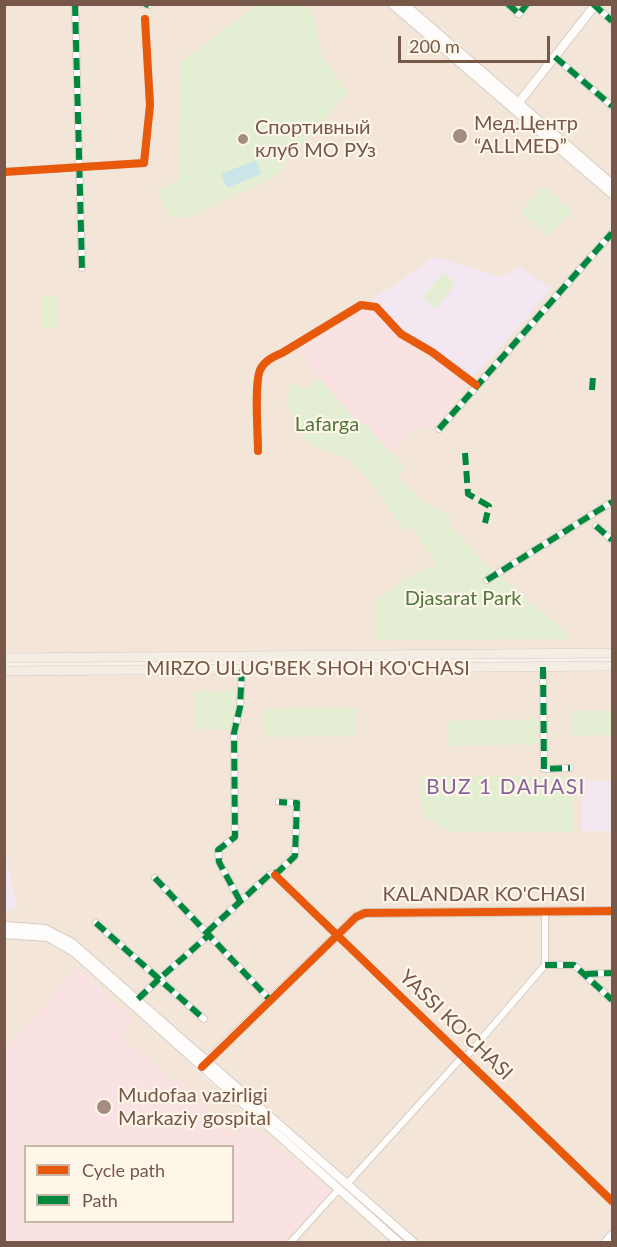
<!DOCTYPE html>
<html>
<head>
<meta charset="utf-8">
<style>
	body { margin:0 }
	#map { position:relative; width:617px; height:1247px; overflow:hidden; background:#f7f1e9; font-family:Lato,sans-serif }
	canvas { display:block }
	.frame { position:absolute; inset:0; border:6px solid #765748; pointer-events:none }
	.legend { position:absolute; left:24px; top:1145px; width:210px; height:78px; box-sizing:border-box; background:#fff6ea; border:2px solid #c8b6a9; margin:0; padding:8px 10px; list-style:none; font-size:18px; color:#765748 }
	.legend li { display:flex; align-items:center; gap:12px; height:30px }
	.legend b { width:30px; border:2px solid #c8b6a9 }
	.scale { position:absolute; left:398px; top:36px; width:152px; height:27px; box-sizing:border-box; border:3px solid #765748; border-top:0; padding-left:8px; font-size:18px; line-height:21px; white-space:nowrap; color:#765748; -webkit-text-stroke:4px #fff6ea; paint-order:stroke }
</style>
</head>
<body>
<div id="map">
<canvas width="617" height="1247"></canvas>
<div class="frame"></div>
<ul class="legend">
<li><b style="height:8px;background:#e8590c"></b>Cycle path</li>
<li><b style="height:8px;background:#00873e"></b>Path</li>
</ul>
<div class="scale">200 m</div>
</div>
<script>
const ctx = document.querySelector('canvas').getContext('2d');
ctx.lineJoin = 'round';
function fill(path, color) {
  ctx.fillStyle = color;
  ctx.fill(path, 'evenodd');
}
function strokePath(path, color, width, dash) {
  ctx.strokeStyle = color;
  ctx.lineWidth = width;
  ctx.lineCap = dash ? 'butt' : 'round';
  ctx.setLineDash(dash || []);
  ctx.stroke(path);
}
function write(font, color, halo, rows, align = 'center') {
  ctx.font = font + ' Lato,sans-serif';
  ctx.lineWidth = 4.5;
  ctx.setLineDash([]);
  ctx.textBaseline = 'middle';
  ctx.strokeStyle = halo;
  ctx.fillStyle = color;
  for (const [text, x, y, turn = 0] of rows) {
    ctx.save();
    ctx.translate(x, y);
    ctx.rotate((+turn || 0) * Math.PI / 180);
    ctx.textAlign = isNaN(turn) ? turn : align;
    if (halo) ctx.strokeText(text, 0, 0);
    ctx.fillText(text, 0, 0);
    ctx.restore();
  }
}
fill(new Path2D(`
	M4 5H392L612 194V653L5 658Z
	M404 5H612V184Z
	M612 666V1242H413L86 954 5 926 4 671Z
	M4 934H34L81 957 201 1074 392 1242H5ZM26 1146H232V1222H26Z`), '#f3e6d9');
fill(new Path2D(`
	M435 257 501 277 520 267 551 289 473 378 436 351 406 334 380 305 370 301Z
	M582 781H612V831H582Z
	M4 849H5L17 909 5 910Z`), '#f3e8f2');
fill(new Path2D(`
	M361 308 374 310 424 360 432 354 468 382 435 425 408 431 391 452 373 435 368 425 359 424 297 350Z
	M78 967 132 1019 120 1035 174 1082 178 1078 189 1087 186 1092 235 1135 247 1122 331 1192 284 1242H5L4 1051ZM26 1146H232V1222H26Z`), '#fae2e2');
fill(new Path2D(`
	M256 5H304L312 13 322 57 348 92 274 177 186 218 168 217 158 191 179 180 181 62Z
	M542 186 572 210 549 237 520 212Z
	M443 272 456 283 436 309 422 298Z
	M42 296H58V328H42Z
	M320 379 359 424 368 425 373 435 405 466 397 476 421 500 451 515 448 522 481 560 573 639 376 640V599L422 569 437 565 413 529 405 531 372 484 350 460 311 445 304 438 286 404 291 383 305 390Z
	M237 691 232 730 196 729 194 692Z
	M356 708V736L265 737 264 709Z
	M571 711H612V735L571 736Z
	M538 719V744L447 746V721Z
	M420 776H572L573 832H450L422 814Z`), '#e4eed3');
fill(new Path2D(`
	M256 160 261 174 227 188 221 174Z`), '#cae6e8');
const street = new Path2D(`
	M75 4 82 268
	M145 4 149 5
	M508 4 519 14 527 4
	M594 5 612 21
	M555 57 612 106
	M4 172 144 163 150 105 145 19
	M439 429 612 233
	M258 451C258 434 254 384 260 370 265 360 273 357 282 353L361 305 376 307 401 334 432 352 476 385
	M596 526 612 540
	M487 580 612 502
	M543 667 544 769 570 768
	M275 875 612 1201
	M155 878 271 1001
	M240 901 219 862 218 850 235 837 234 733 240 707 242 669
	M545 912V965
	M96 923 159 979 209 935
	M207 932 269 875 278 872 295 856 297 803 279 802
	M545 965H574L612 1000
	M586 974 612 973
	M138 999 159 979 204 1019
	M466 1057 545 965
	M347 1184 464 1055
	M291 1242 339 1189`);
const secondary = new Path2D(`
	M392 4 612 194
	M404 4 612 184
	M516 106 596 4
	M4 926 45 929 72 943 413 1242
	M4 934 48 937 74 952 398 1242
	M207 1061 356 917 365 913 612 911
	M606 1242 612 1235`);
const primary = new Path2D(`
	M4 658 612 653
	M4 671 612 666`);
strokePath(street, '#d6ccc6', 8);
strokePath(secondary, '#d6ccc6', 10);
strokePath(primary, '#d6ccc5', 10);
strokePath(street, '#fefdfc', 6);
strokePath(secondary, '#fefdfc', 8);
strokePath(primary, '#f3ede4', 9);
strokePath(new Path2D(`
	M75 4 82 268
	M145 4 149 5
	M508 4 519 14 527 4
	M593 4 612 21
	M555 57 612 106
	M592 390 593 377
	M439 429 612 233
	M465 453 468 494 489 506 485 523
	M596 526 612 540
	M487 580 612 502
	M543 667 544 769 570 768
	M155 878 271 1001
	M240 901 219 862 218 850 235 837 234 733 240 707 242 669
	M96 923 159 979 209 935
	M207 932 269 875 278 872 295 856 297 803 279 802
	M545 965H574L612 1000
	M586 974 612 973
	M138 999 159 979 204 1019`), '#00873e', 6, [12, 6]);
strokePath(new Path2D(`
	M4 172 144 163 150 105 145 19
	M258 451C258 434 254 384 260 370 265 360 273 357 282 353L361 305 376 307 401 334 432 352 476 385
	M275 875 612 1201
	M202 1067 356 917 365 913 612 911`), '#e8590c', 8);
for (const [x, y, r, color] of [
	[460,136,8,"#a38d80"],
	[243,139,6,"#a38d80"],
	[104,1107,8,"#a38d80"]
]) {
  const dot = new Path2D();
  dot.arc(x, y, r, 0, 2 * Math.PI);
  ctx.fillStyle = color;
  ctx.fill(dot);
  strokePath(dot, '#fff6ea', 2);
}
write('20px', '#765748', '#fff6ea', [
	["Мед.Центр",474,124],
	["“ALLMED”",474,147],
	["Спортивный",255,128],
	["клуб МО РУз",255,151],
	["Mudofaa vazirligi",118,1096],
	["Markaziy gospital",118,1119]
], 'left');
write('20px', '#50773c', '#fff6ea', [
	["Lafarga",327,425],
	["Djasarat Park",463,599]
]);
write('20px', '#765748', '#fff6ea', [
	["MIRZO ULUG'BEK SHOH KO'CHASI",308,669],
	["KALANDAR KO'CHASI",484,895],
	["YASSI KO'CHASI",456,1025,44]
]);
ctx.letterSpacing = '1.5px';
write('21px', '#85639a', '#fff6ea', [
	["BUZ 1 DAHASI",506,787]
]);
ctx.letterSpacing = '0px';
</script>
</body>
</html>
